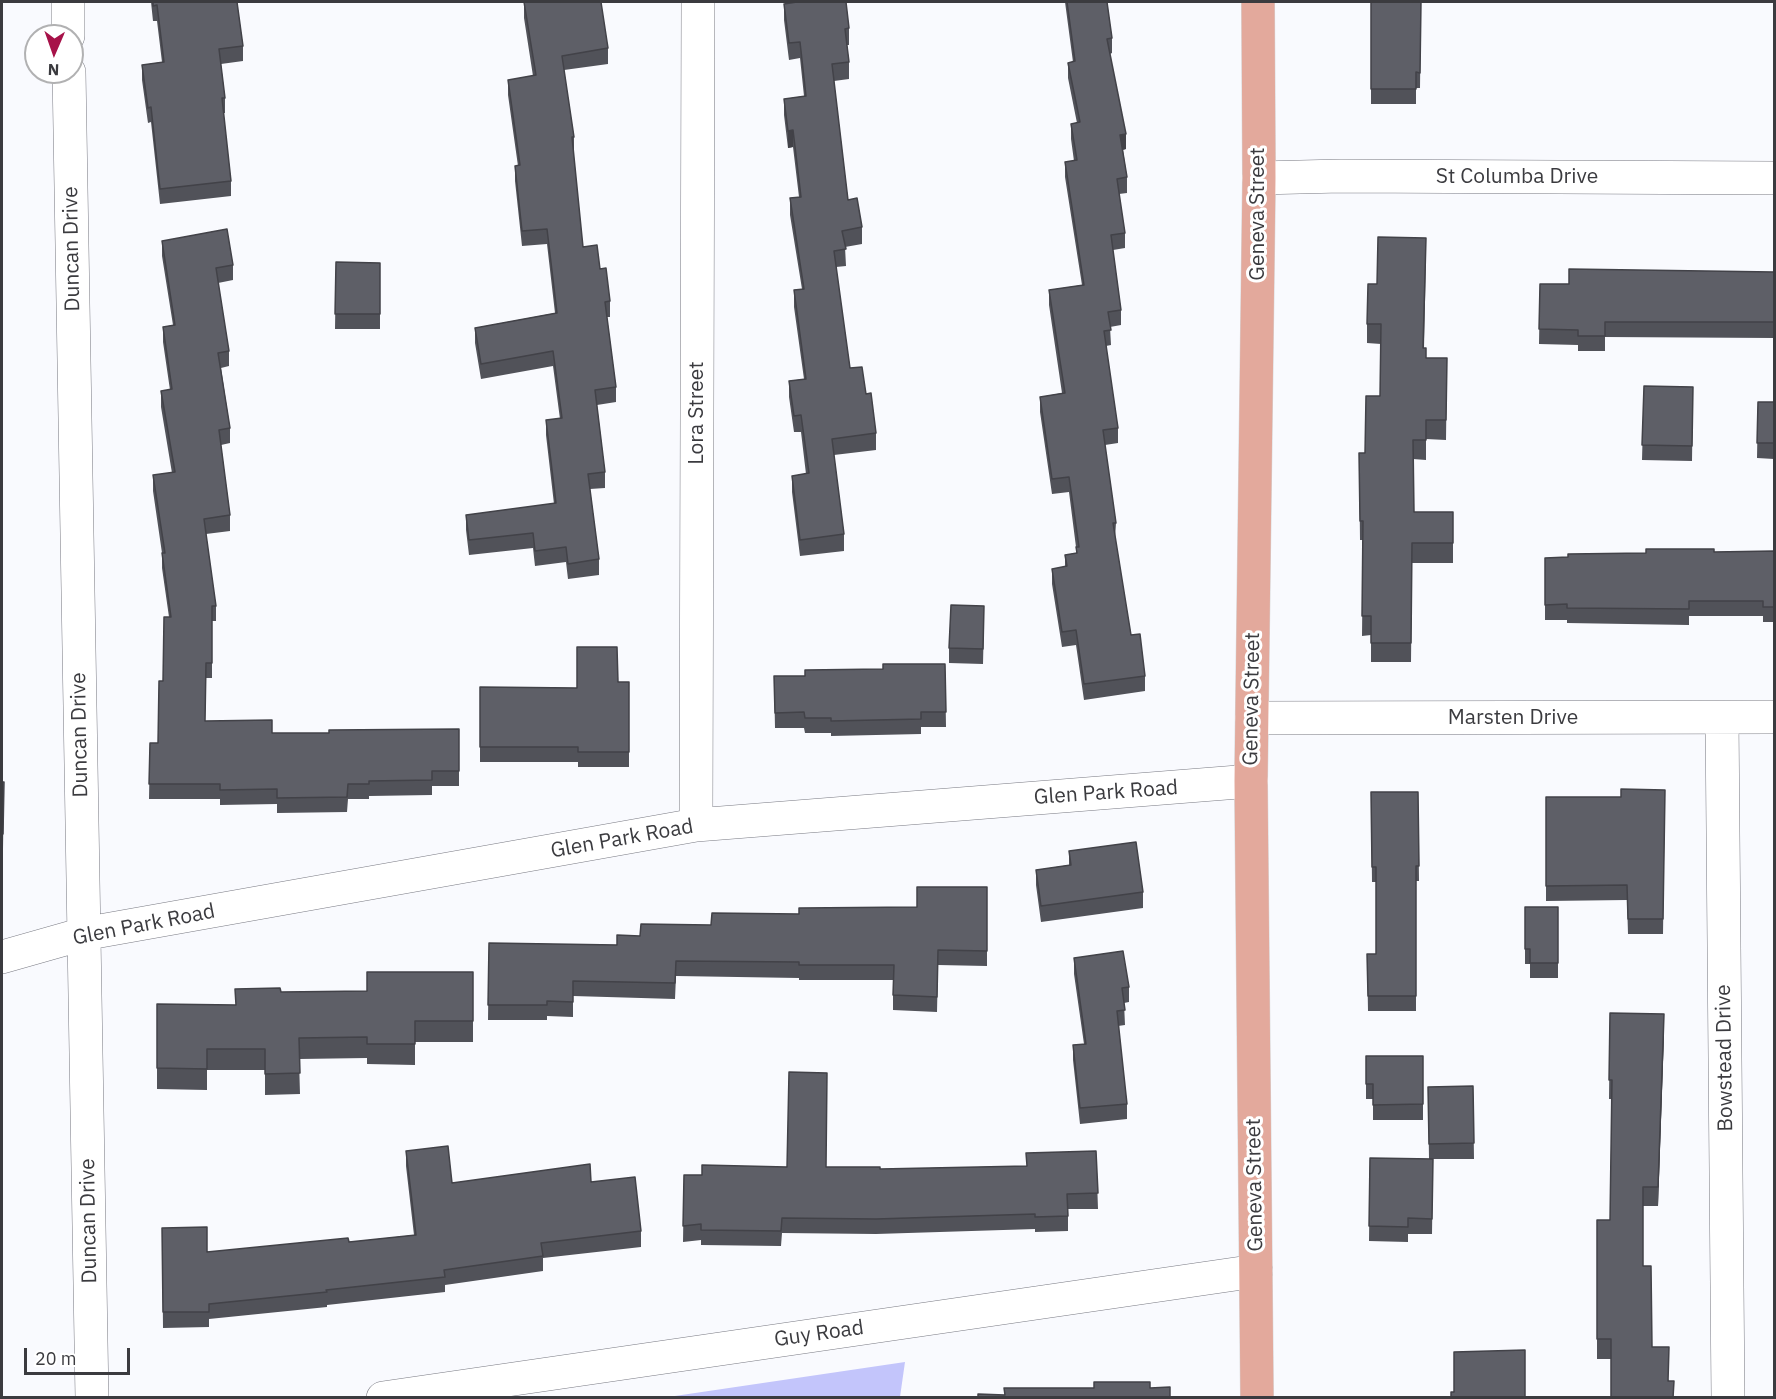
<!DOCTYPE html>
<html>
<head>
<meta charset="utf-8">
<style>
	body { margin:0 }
	#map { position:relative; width:1776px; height:1399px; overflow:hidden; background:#f9fafe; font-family:"IBM Plex Sans",sans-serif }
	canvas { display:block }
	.frame { position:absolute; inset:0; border:3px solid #3b3b3f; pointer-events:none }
	.north { position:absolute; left:24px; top:24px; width:60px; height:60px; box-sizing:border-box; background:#fff; border:2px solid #b1b1b2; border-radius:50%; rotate:182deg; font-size:16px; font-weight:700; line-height:24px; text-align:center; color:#3b3b3f }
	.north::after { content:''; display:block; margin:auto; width:21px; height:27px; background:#a71249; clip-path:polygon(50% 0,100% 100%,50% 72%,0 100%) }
	.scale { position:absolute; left:24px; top:1348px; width:106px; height:27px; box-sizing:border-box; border:3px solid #3b3b3f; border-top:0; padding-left:8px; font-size:18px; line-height:21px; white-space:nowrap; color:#3b3b3f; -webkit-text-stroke:4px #fff; paint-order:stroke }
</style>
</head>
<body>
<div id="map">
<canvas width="1776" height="1399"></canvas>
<div class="frame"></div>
<div class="north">N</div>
<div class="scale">20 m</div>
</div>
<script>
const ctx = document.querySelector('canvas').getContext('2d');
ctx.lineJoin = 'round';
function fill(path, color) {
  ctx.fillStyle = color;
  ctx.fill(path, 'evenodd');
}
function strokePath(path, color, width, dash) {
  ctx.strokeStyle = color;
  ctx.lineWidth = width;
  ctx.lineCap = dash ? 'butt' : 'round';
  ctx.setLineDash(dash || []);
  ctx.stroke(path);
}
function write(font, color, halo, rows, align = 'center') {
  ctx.font = font + ' "IBM Plex Sans",sans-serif';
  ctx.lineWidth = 6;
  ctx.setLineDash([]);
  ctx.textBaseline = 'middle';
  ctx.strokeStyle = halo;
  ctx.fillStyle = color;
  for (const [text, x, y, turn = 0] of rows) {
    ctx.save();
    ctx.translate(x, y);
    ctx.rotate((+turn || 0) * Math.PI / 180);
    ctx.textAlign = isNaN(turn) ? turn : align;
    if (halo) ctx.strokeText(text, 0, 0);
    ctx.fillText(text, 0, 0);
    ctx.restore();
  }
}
fill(new Path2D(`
	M905 1362 900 1397H668Z`), '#c3c5fb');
const minor = new Path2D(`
	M68 2V36
	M69 72 92 1398
	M1259 178 1341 176 1774 178
	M1252 718 1774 717
	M1722 718 1728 1398
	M696 825 698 2
	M2 957 83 934 696 825 1251 781
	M383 1398 1256 1271`);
const major = new Path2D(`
	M1257 1398 1251 781 1259 178 1258 2`);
strokePath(minor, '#797a83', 34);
strokePath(major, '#d8d8d9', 34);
strokePath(minor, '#fff', 33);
strokePath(major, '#e3a99c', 33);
fill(new Path2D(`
	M151 2H237L243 46V61L221 64 225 98V113H223L231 181V196L160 204 151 122 148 123 142 80V65L162 62 157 21H153Z
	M524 2 608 48V64L564 70 574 137V152H573L583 247 600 269 610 301V317H607L616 387V402L597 405 605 472V488L590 489 599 559V575L568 579 566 562 535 566 533 548 469 555 466 530V515L554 504 546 435V420L560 419 553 366 481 379 475 343V328L555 313 547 244 522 246 515 181V166H518L508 95V80L533 76 524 18Z
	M795 2H846L849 28V45H847L849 62V79L834 81 848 200 862 227V244L845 247 846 266 836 267 850 368 866 394 876 433V450L834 455 844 534V551L800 556 792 492V476L806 474 801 432H794L789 397V381L804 379 794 307V290L802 289 790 215V198L799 197 793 147 788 148 784 115V99L804 96 800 58 789 60 784 20V4Z
	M1065 2H1107L1112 38V53L1110 54 1126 149 1123 150 1127 177V193L1119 194 1125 233V248L1113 250 1121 310V325L1110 327 1111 345 1106 346 1118 428V443L1105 445 1116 523 1115 538 1131 635 1145 676V691L1084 700 1076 645 1062 647 1052 584V569L1065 567V555L1076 553V547L1069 492 1052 494 1040 412V397L1062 393 1049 305V290L1082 285 1065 177V162L1074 161 1071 139V124L1077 123 1068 78V63L1073 62Z
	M1371 2H1421L1420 88H1416V104H1371Z
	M162 241 233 265V280L218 283 229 351V366L221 368 230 428V443L221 445 230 515V531L206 534 216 606V621H212V678H206L205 721 272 733H329L459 729V786H432V795L369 796V799H348L347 812 277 813V804L220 805V799H149L150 743H158L169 617 162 568V553L153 491V475L172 473 161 407V391L170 390 163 342V327L173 325 162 256Z
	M1426 257 1424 348 1426 358H1447L1446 440 1426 439V460L1413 459 1414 512H1453V563H1412L1411 662H1371V635L1362 636 1363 540H1360L1359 453H1365L1380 396 1381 344 1367 343V324L1377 284Z
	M336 262 380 263V329H335Z
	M1774 272V338L1605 337V351H1578V345L1539 344 1540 284H1569Z
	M1644 386 1693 387 1692 461 1642 460Z
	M1758 402H1774V459L1757 458Z
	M1774 551V622H1763V616H1689V625L1567 623V620H1545V558L1646 553Z
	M984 621 983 664 949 663V648Z
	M945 664 946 727H921V734L831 736V733H805L804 728H775L774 676H805Z
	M618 682H629V767H578V762H480V687L577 688Z
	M2 782H4L3 849H2Z
	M1665 790 1663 934H1628L1627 900 1546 901V797H1621Z
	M1371 792H1418L1419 881H1416V1011H1368L1367 954H1376V882H1372Z
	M1069 851 1143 892V908L1041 922 1036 885V870L1069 865Z
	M987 887V966L938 965 937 1012 893 1010V980H799V978L676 976 675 999 573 996V1017L547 1016V1020H488L489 943 617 945 640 936 799 914 917 907Z
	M1525 907H1558V978H1530V964H1525Z
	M1074 958 1129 987V1002L1124 1003 1125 1025 1118 1026 1127 1104V1119L1080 1124 1073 1060V1045L1084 1044 1074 974Z
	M473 972V1042H415V1065L367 1064V1058L299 1059 300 1094 265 1095V1070H207V1090L157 1089V1004L235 1005 281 992 367 991Z
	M1610 1013 1664 1033 1658 1206H1643V1266L1652 1347 1669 1381 1674 1398 1611 1359H1597V1220H1610L1612 1099H1609Z
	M1366 1056H1423V1120H1373V1099H1366Z
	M1473 1086 1474 1159H1433L1432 1234H1408V1242L1369 1241 1370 1158 1429 1159 1428 1087Z
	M406 1151 452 1183 591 1182 641 1231V1247L543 1258V1271L445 1285V1292L327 1305V1307L209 1319V1327L163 1328 162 1228 207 1252 349 1242 414 1235 406 1166Z
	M1096 1151 1098 1209H1068V1231L1035 1232V1229L876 1234 782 1233 781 1246 701 1245V1240L683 1242 684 1175H702L787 1167H826L880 1169 1026 1166Z`), '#515259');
fill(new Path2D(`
	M793 130V147L788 148V131Z
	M1126 134V149L1120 150V135Z
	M1664 1014V1033L1658 1206V1187Z`), '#424248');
const building = new Path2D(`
	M153 2H237L243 46 219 49 225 98H222L231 181 160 189 151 107 148 108 142 65 164 62 157 5 153 6Z
	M524 2H601L608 48 562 56 574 137H572L583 247 597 245 600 269 606 268 610 301 605 302 616 387 595 390 605 472 588 474 599 559 568 564 566 547 535 551 533 533 469 540 466 515 556 503 546 420 562 418 553 351 481 364 475 328 557 313 547 229 522 231 515 166 520 165 508 80 536 75Z
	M797 2H846L849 28 845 29 849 62 832 64 848 200 857 198 862 227 842 231 846 249 834 251 850 368 862 367 866 394 871 393 876 433 832 439 844 534 800 540 792 476 809 473 801 415 794 416 789 381 806 379 794 290 804 289 790 198 801 197 793 130 788 131 784 99 806 96 800 42 789 43 784 4Z
	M1067 2H1107L1112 38 1107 39 1126 134 1120 135 1127 177 1117 179 1125 233 1111 235 1121 310 1108 312 1111 330 1104 331 1118 428 1103 430 1116 523H1113L1131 635 1140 634 1145 676 1084 684 1076 630 1062 632 1052 569 1067 566 1065 555 1077 553 1076 547H1079L1069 477 1052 479 1040 397 1065 393 1049 290 1084 285 1065 162 1077 160 1071 124 1080 122 1068 63 1075 61Z
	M1371 2H1421L1420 73 1416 72V89H1371Z
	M227 229 233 265 216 268 229 351 218 353 230 428 219 430 230 515 204 519 216 606H212V663H206L205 721 272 720V733H329V730L459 729V771H432V780L369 781V784H348L347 797 277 798V789L220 790V784H149L150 743H158L159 681H163L164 617H171L162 553H165L153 475 175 472 161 391 172 389 163 327 175 325 162 241Z
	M1378 237 1426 238 1423 348H1426V358H1447L1446 420H1426V440H1413L1414 512H1453V543H1412L1411 643H1371V616H1362L1363 521H1360L1359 453H1365L1366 396H1380L1381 324H1367L1368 284H1377Z
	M336 262 380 263V314H335Z
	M1569 269 1774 272V322H1605V336H1578V330L1539 329 1540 284H1569Z
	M1644 386 1693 387 1692 446 1642 445Z
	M1758 402H1774V443H1757Z
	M1646 549H1714V552L1774 551V607H1763V601H1689V609L1567 608V604L1545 605V558L1568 557V554L1646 553Z
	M951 605 984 606 983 649 949 648Z
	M577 647H617L618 682H629V752H578V747H480V687L577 688Z
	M883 664H945L946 712H921V719L831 721V718H805L804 712 775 713 774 676H805V670L883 669Z
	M2 782H4L3 834H2Z
	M1621 789 1665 790 1663 919H1628L1627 885 1546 886V797H1621Z
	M1371 792H1418L1419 866H1416V996H1368L1367 954H1376V867H1372Z
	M1136 842 1143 892 1041 906 1036 870 1071 865 1069 851Z
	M917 887H987V951L938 950 937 997 893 995 894 965H799V962L676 961 675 983 573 981V1002L547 1001V1005H488L489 943 617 945V935L640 936 641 924 711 925 712 913 799 914V908L917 907Z
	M1525 907H1558V963H1530V949H1525Z
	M1123 951 1129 987 1122 988 1125 1010 1117 1011 1127 1104 1080 1108 1073 1045 1086 1044 1074 958Z
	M367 972H473V1021H415V1044H367V1037L299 1038 300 1073 265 1074V1049H207V1069L157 1068V1004L236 1005 235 989 280 988 281 992 367 991Z
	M1610 1013 1664 1014 1658 1187H1643V1266H1651L1652 1347H1669L1668 1381H1674L1673 1398H1611V1339H1597V1220H1610L1612 1080H1609Z
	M1366 1056H1423V1104L1373 1105V1084H1366Z
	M789 1072 827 1073 826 1167H880V1169L1027 1166 1026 1153 1096 1151 1098 1193 1067 1194 1068 1216 1035 1217V1214L876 1219 782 1218 781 1231 701 1230V1224L683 1226 684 1175H702V1165L787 1167Z
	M1473 1086 1474 1143 1429 1144 1428 1087Z
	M448 1146 452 1183 590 1164 591 1182 635 1177 641 1231 541 1243 543 1256 444 1270 445 1277 326 1290 327 1292 209 1304V1312H163L162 1228 207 1227V1252L348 1238 349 1242 416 1235 406 1151Z
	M1370 1158 1433 1159 1432 1219 1408 1218V1227L1369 1226Z
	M1525 1350V1398H1451V1392H1454V1352Z
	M1094 1382H1150V1388L1170 1387V1398H978V1394L1005 1395 1004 1388H1094Z`);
fill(building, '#5e5f67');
strokePath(building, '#424248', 1.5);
write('21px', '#3b3b3f', '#fff', [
	["St Columba Drive",1517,177],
	["Geneva Street",1258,214,-90],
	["Duncan Drive",72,249,-91],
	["Lora Street",697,413,-90],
	["Geneva Street",1252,699,-89],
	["Marsten Drive",1513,718],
	["Duncan Drive",80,735,-91],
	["Glen Park Road",1106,793,-4],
	["Glen Park Road",622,839,-10],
	["Glen Park Road",144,925,-11],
	["Bowstead Drive",1725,1058,-91],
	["Geneva Street",1255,1185,-91],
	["Duncan Drive",89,1221,-91],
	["Guy Road",819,1334,-8]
]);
</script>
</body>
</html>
